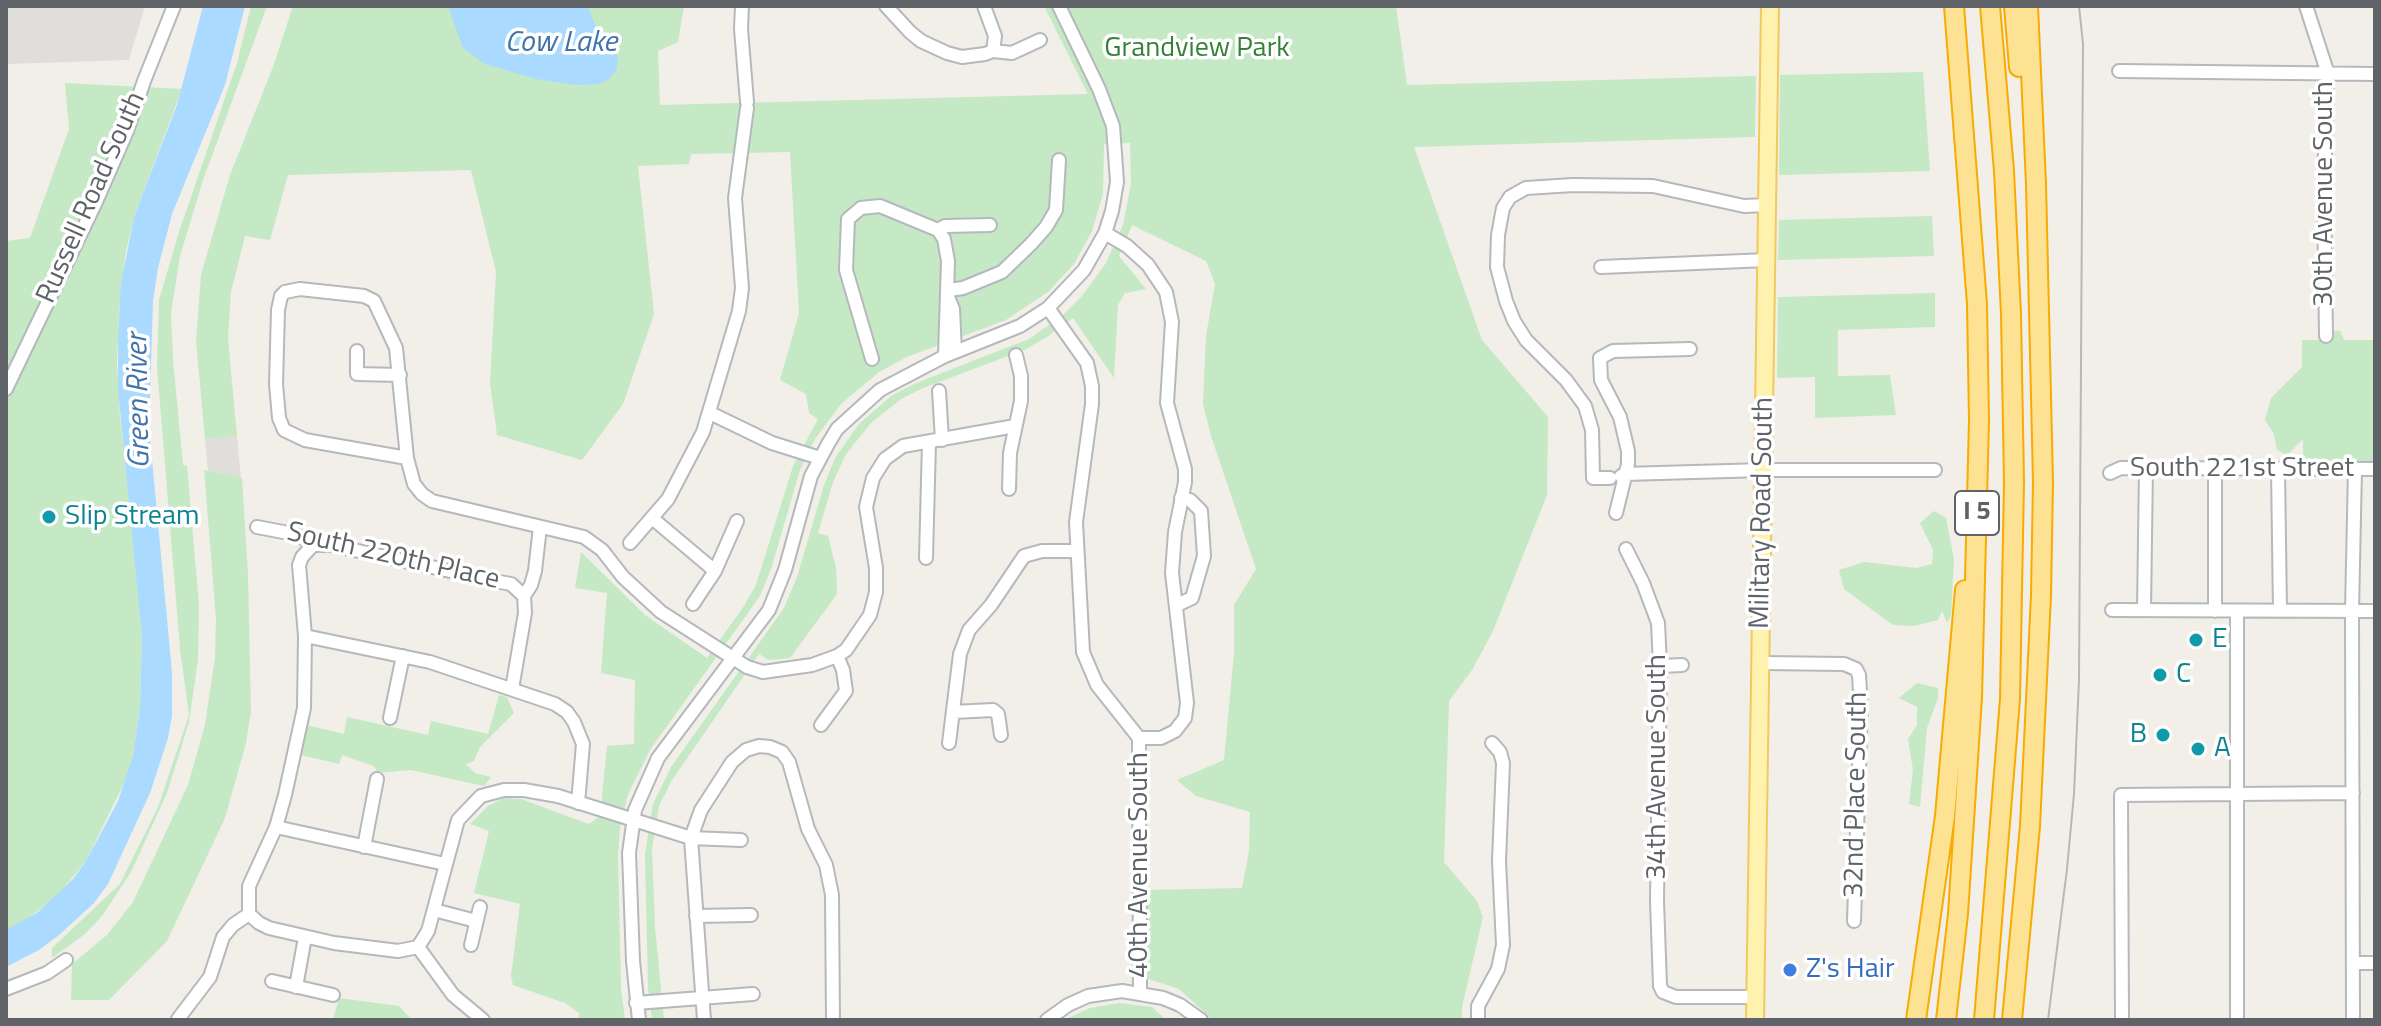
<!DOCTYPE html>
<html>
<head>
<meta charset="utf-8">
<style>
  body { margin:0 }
  #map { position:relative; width:2381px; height:1026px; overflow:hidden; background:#f1efe8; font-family:"Titillium Web",sans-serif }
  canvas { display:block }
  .frame { position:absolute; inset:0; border:8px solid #5f6368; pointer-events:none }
</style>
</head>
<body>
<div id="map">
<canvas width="2381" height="1026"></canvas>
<div class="frame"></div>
</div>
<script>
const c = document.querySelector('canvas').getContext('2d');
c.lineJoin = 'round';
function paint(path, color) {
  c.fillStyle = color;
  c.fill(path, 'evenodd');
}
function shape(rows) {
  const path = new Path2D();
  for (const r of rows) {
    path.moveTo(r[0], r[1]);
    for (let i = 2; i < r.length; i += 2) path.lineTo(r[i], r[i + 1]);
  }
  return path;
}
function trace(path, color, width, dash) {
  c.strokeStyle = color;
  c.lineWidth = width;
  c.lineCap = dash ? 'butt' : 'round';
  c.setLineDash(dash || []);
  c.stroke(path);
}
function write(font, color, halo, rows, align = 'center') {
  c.font = font + ' "Titillium Web",sans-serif';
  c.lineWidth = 7;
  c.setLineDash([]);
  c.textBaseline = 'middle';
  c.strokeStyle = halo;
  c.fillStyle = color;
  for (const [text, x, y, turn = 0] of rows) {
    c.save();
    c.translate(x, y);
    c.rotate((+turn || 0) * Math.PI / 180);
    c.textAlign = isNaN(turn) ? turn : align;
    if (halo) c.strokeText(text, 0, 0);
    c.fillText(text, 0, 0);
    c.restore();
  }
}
paint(shape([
  [6,6,145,6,129,60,6,64],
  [237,436,241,478,208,471,205,439]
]), '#e0deda');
paint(shape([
  [251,6,267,6,203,180,180,256,171,313,173,360,183,465,187,466,199,605,198,659,189,722,167,793,131,872,102,916,85,934,52,958,52,948,120,884,158,807,189,715,180,649,157,366,159,300,178,235,237,63],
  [293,6,684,6,678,42,658,51,660,105,1088,94,1044,6,1396,6,1407,85,1756,76,1755,137,1414,147,1482,340,1548,417,1547,495,1493,631,1472,670,1449,701,1444,862,1477,901,1483,917,1462,1007,1462,1020,1213,1020,1179,989,1145,978,1145,890,1242,888,1249,851,1250,812,1196,796,1177,780,1224,760,1234,653,1234,605,1256,569,1211,436,1203,404,1206,336,1215,284,1206,261,1132,225,1119,256,1146,289,1125,293,1118,305,1114,378,1073,318,1047,337,1024,350,923,388,901,399,871,423,846,454,833,482,818,533,828,536,836,568,837,594,790,658,769,660,759,654,672,780,659,806,652,849,655,927,664,1020,652,1020,648,988,645,854,653,804,671,767,784,608,797,577,824,485,835,458,859,424,891,396,914,384,1029,339,1063,315,1082,296,1106,263,1123,225,1131,184,1130,143,1104,144,1103,194,1092,231,1074,264,1048,292,1006,320,907,357,879,372,841,404,815,439,800,470,771,569,760,596,650,750,628,794,620,828,618,855,621,988,625,1020,579,1020,579,1013,565,1003,513,985,511,976,520,904,474,893,489,831,470,824,488,806,503,798,521,799,589,824,600,816,607,746,634,744,635,680,601,673,607,593,575,588,581,552,645,615,707,658,744,606,756,585,793,466,818,419,809,413,806,394,780,380,799,313,790,152,691,154,689,164,638,166,654,314,623,404,582,460,497,435,490,383,496,272,471,170,288,175,270,240,245,236,231,292,228,338,237,436,205,439,196,340,201,275,230,175,273,67],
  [1923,72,1930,171,1779,175,1780,75],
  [65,83,182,89,134,217,126,251,119,311,117,362,120,416,139,587,142,636,140,708,133,756,126,779,86,861,57,896,18,926,6,930,6,241,30,238,69,129],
  [1932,216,1934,256,1778,260,1779,220],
  [1935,293,1935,327,1838,330,1838,376,1890,375,1896,415,1815,418,1815,377,1777,378,1778,297],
  [2331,331,2340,331,2344,340,2375,340,2375,469,2303,470,2303,439,2287,455,2277,450,2274,434,2265,420,2271,398,2302,367,2302,340,2329,340],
  [204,470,242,478,248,574,251,712,246,743,225,818,167,941,109,1000,71,1000,72,964,107,935,133,902,188,785,205,725,215,657,216,618],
  [1934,511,1946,518,1954,559,1951,616,1947,623,1942,611,1938,620,1914,626,1893,625,1844,589,1839,570,1864,562,1916,568,1932,564,1933,550,1920,523],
  [1917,683,1938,688,1938,698,1927,728,1920,807,1909,804,1913,770,1908,739,1917,725,1917,707,1899,698],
  [499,695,507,697,514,713,480,747,474,761,466,764,475,773,491,777,484,786,411,770,378,773,374,766,342,755,339,764,301,755,306,725,344,734,347,717,428,735,431,721,488,734],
  [339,998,399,1006,412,1020,333,1020],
  [1119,1003,1152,1007,1166,1020,1064,1020,1090,1008]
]), '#c5e8c5');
paint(shape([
  [203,6,245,6,225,85,172,214,158,268,153,301,149,428,172,672,172,715,168,738,150,793,108,884,94,903,59,935,39,950,6,967,6,930,38,912,73,879,86,861,118,801,133,756,140,708,142,636,118,389,118,335,121,284,134,217,177,105],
  [448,6,588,6,596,28,616,51,618,60,616,71,609,79,599,84,576,85,536,79,485,64,463,48]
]), '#aadaff');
const minor = shape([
  [742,6,741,29,747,102],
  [886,6,910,32,921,41,947,53,962,57,985,54,993,51],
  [984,6,995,36,993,51,1012,53,1040,40],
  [2306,6,2327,71,2324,192,2326,336],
  [2119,71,2375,74],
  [938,230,944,239,948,261,945,356],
  [938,230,945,226,990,225],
  [1105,233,1127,246,1148,265,1166,292,1172,322,1167,403,1185,469,1185,482,1175,532,1172,573,1187,703,1185,718,1175,731,1161,738,1139,738],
  [1601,267,1767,260],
  [949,290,963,288,1002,272,1031,244,1046,227,1056,210,1059,160],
  [948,297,953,309,955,352],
  [1048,308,1087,363,1092,386,1092,404,1076,522,1083,652,1097,685,1139,738],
  [357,351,357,374,400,375],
  [872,359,846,270,848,219,861,208,880,206,938,230],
  [6,389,95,204,127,131,144,81,174,6],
  [939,391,942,440],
  [710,413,772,443,820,458],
  [407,458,396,348,374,301,364,296,300,289,285,292,281,296,278,310,276,384,279,418,284,430,305,440,407,458,414,484,422,494,432,501,584,537,602,550,623,577,661,612,747,667,763,672,812,665,837,656,846,650,870,615,876,592,876,568,866,507,873,478,885,459,903,446,1015,426],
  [2278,470,2280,611],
  [2110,473,2121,468,2375,469],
  [1621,476,1625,474,1763,470,1935,470],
  [1610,478,1593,478,1592,430,1585,406,1566,380,1526,340,1514,321,1506,301,1497,267,1498,235,1503,208,1510,197,1526,188,1573,185,1653,186,1744,206,1768,205],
  [1009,489,1010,453,1021,401,1021,376,1016,355],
  [1616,513,1628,464,1628,451,1620,417,1601,380,1600,358,1613,351,1690,349],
  [652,518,715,571],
  [257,527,299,535,313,545,331,545,500,582,511,584,524,596],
  [630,543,668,499,703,432,739,311,742,288,735,198,747,108],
  [1626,549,1643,583,1658,623,1660,666,1657,901,1660,986,1663,992,1676,997,1756,997],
  [926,558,929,442],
  [693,604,715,571,737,521],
  [1177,605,1192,598,1204,556,1201,511,1190,500,1181,498],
  [2112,610,2375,611],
  [2144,610,2146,468],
  [2215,611,2215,469],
  [2237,611,2237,1020],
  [305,636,430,662,555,704,567,712,574,722,583,744,578,803],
  [1762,663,1844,664,1856,669,1859,675,1861,708,1854,921],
  [1660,666,1682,665],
  [512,689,525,613,524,596,531,585,535,571,540,527],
  [953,712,993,710,998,714,1001,735],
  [390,718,403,656],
  [821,725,846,691,843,670,837,656],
  [1139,738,1140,992],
  [949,743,960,654,969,630,991,605,1024,556,1042,551,1076,551],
  [276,827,445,864],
  [364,847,377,779],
  [434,910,476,921],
  [249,914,259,923,269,928,334,943,398,951,418,947,453,995,483,1020],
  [696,916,751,915],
  [471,945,480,907],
  [418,947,428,931,458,820,481,796,504,790,524,790,558,796,691,838,741,840],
  [2353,963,2375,963],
  [272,981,333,995],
  [296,987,305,937],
  [6,989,47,973,66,960],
  [636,1003,753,994],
  [178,1019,210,977,223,937,233,925,249,914,249,886,276,827,285,795,304,708,305,636,299,565,302,557,313,545],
  [639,1020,633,961,629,853,635,810,658,758,769,610,785,570,811,476,828,444,837,429,880,390,945,356,1020,326,1048,308,1084,270,1105,233,1112,211,1117,182,1113,126,1099,89,1059,6],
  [704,1020,691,838,701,810,732,762,746,750,759,746,770,747,782,752,789,762,808,829,826,865,832,895,833,1020],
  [1047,1020,1068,1005,1088,996,1122,991,1163,998,1180,1005,1201,1020],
  [1478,1020,1478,1006,1498,969,1503,945,1499,861,1503,763,1500,752,1492,743],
  [2122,1020,2121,795,2353,793],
  [2353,1020,2352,611,2355,469]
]);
const major = shape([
  [1755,1020,1770,6]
]);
const highway = shape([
  [2014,6,2019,67],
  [1916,1020,1945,816,1965,590],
  [1946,1020,1958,914,1972,697,1979,420,1977,304,1954,6],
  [1984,1020,2010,699,2014,482,2011,314,2004,171,1990,6],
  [2012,1020,2030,826,2041,595,2043,482,2036,184,2028,6]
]);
trace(minor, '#b5b8bc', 16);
trace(major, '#f2c960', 20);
trace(highway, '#f9ab00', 22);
trace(minor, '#fff', 12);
trace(major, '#fff2af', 16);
trace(highway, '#fde293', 18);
trace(shape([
  [2048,1020,2067,869,2074,794,2079,680,2083,44,2079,6]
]), '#b6b7b8', 2);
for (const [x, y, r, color] of [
  [49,517,8,"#0f9aa8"],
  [2196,640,8,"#0f9aa8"],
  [2160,675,8,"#0f9aa8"],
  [2163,735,8,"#0f9aa8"],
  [2198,749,8,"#0f9aa8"],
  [1790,970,8,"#3f7fe0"]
]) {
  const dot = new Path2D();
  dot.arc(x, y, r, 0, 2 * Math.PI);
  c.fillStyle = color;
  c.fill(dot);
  trace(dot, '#fff', 3);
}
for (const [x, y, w] of [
  [1977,513,44]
]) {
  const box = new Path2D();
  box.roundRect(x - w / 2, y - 22, w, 44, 6);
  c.fillStyle = '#fff';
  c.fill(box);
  trace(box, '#5f6368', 2);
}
write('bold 26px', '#5f6368', null, [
  ["I 5",1977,513]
]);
write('28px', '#348238', '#fff', [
  ["Grandview Park",1197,49]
]);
write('28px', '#5f6368', '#fff', [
  ["30th Avenue South",2325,194,-90],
  ["Russell Road South",92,198,-66],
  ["South 221st Street",2242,469],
  ["Military Road South",1763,513,-89],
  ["South 220th Place",393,557,13],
  ["34th Avenue South",1658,767,-90],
  ["32nd Place South",1857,795,-89],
  ["40th Avenue South",1140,865,-90]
]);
write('28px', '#0d838f', '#fff', [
  ["Slip Stream",65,517],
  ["E",2212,640],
  ["C",2176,675],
  ["B",2147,735,"right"],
  ["A",2214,749]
], 'left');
write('28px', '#366cbe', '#fff', [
  ["Z's Hair",1806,970]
], 'left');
write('italic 30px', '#4174aa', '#fff', [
  ["Cow Lake",561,44],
  ["Green River",140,401,-91]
]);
</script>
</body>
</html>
